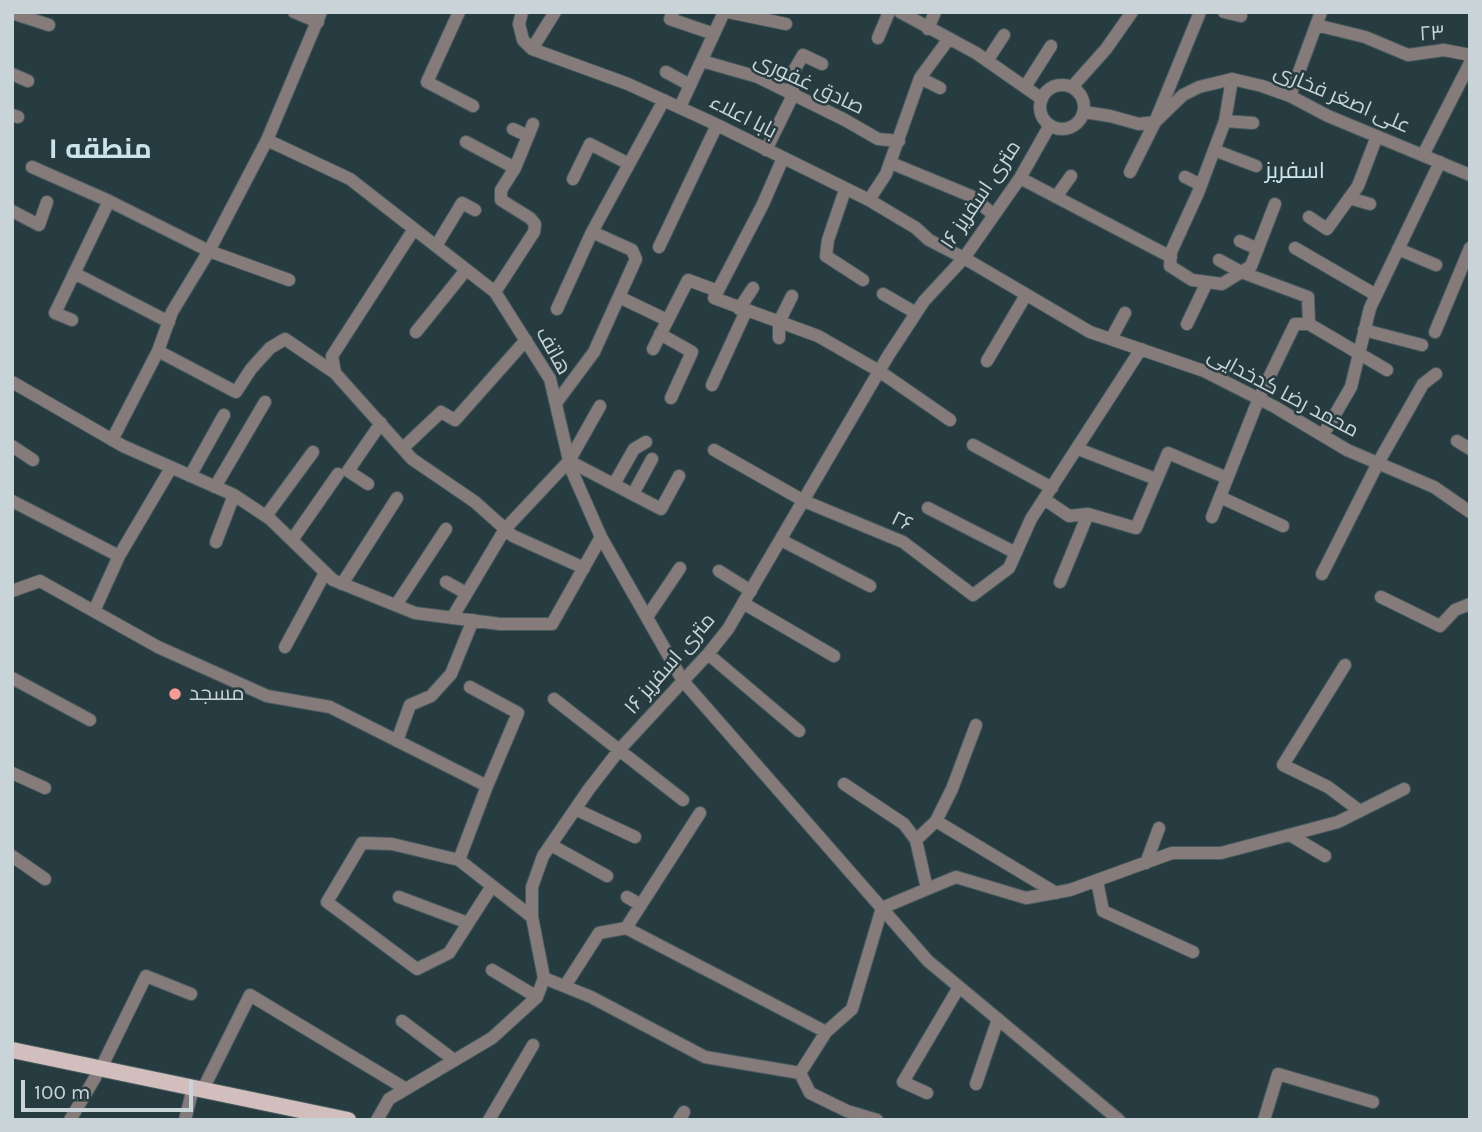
<!DOCTYPE html>
<html>
<head>
<meta charset="utf-8">
<style>
  body { margin:0 }
  #map { position:relative; width:1482px; height:1132px; overflow:hidden; background:#273c40; font-family:Karla,sans-serif }
  canvas { display:block }
  .frame { position:absolute; inset:0; border:14px solid #c8d4d7; pointer-events:none }
  .scale { position:absolute; left:21px; top:1080px; width:172px; height:32px; box-sizing:border-box; border:4px solid #c8d4d7; border-top:0; padding-left:9px; font-size:21px; line-height:24px; white-space:nowrap; color:#c8d4d7; -webkit-text-stroke:5px #273c40; paint-order:stroke }
</style>
</head>
<body>
<div id="map">
<canvas width="1482" height="1132"></canvas>
<div class="frame"></div>
<div class="scale">100 m</div>
</div>
<script>
const c = document.querySelector('canvas').getContext('2d');
c.lineJoin = 'round';
function shape(rows) {
  const path = new Path2D();
  for (const r of rows) {
    if (r.length === 3) {
      path.moveTo(r[0] + r[2], r[1]);
      path.arc(r[0], r[1], r[2], 0, 2 * Math.PI);
      continue;
    }
    path.moveTo(r[0], r[1]);
    for (let i = 2; i < r.length; i += 2) path.lineTo(r[i], r[i + 1]);
  }
  return path;
}
function trace(path, color, width, dash) {
  c.strokeStyle = color;
  c.lineWidth = width;
  c.lineCap = dash ? 'butt' : 'round';
  c.setLineDash(dash || []);
  c.stroke(path);
}
function write(font, color, halo, rows, align = 'center') {
  c.font = font + ' Karla,Cairo,sans-serif';
  c.lineWidth = 5;
  c.setLineDash([]);
  c.textBaseline = 'middle';
  c.strokeStyle = halo;
  c.fillStyle = color;
  for (const [text, x, y, turn = 0] of rows) {
    c.save();
    c.translate(x, y);
    c.rotate((+turn || 0) * Math.PI / 180);
    c.textAlign = isNaN(turn) ? turn : align;
    if (halo) c.strokeText(text, 0, 0);
    c.fillText(text, 0, 0);
    c.restore();
  }
}
const minor = shape([
  [294,12,318,22],
  [459,12,427,82,473,106],
  [522,12,519,24,523,40,532,49,628,84,711,122,869,200,916,228,929,240,964,258,1090,332,1204,371,1275,407,1347,450,1434,487,1470,512],
  [673,12,670,19,714,34],
  [728,12,786,24],
  [900,12,976,53,1042,99],
  [1224,12,1241,16],
  [12,13,49,25],
  [1316,25,1365,37,1408,55,1444,50,1470,55],
  [928,29,935,12],
  [878,38,889,12],
  [532,49,555,12],
  [702,61,758,77,845,120,878,139,899,141],
  [987,61,1004,35],
  [666,72,690,85],
  [12,74,28,81],
  [920,78,940,88],
  [1232,79,1225,121,1198,193,1171,252,1170,266,1192,280,1222,284,1251,266,1275,204],
  [1062,107,22],
  [1025,87,1051,46],
  [1072,87,1106,49,1132,12],
  [1290,96,1321,12],
  [680,107,724,12],
  [1084,112,1110,116,1139,124,1155,122,1183,95,1199,87,1232,79,1262,86,1290,96,1328,116,1470,175],
  [12,115,18,117],
  [1225,121,1253,123],
  [513,129,528,136],
  [267,140,350,179,495,292,550,379,571,469,601,537,683,681,928,961,1119,1120],
  [466,142,515,168],
  [766,150,793,95,792,74,803,55,822,64],
  [1214,150,1256,166],
  [1423,155,1470,63],
  [783,158,763,204,714,298,818,336,879,371,950,420],
  [891,163,971,196,994,215],
  [32,167,109,201,209,251,289,280],
  [1130,172,1155,122,1200,12],
  [1185,177,1201,185],
  [1020,178,1171,257],
  [573,179,590,144,629,164],
  [845,190,828,240,826,256,863,280],
  [1056,197,1071,176],
  [1349,198,1370,204],
  [869,200,886,174,920,78,948,40],
  [12,211,39,225,47,202],
  [1309,217,1327,229,1358,186,1377,136],
  [414,229,332,356,335,373,412,459,475,502,513,536,584,568],
  [1240,241,1258,249],
  [436,246,462,203,475,210],
  [659,247,717,125],
  [1295,248,1376,295],
  [1398,249,1436,265],
  [1219,260,1241,272,1308,297,1309,324],
  [74,273,169,322],
  [495,292,534,232,535,224,530,218,501,200,501,190,515,168,533,124],
  [883,294,916,313],
  [619,297,667,320],
  [557,309,592,232,664,100],
  [739,309,753,288],
  [72,320,55,313,109,201],
  [1187,324,1207,282],
  [1364,330,1422,345],
  [416,332,466,270],
  [1435,332,1470,248],
  [660,334,692,352,671,398],
  [779,338,779,322,792,296],
  [1111,339,1125,313],
  [653,349,688,280,718,291],
  [158,351,236,392,251,369,270,348,285,339,335,373],
  [987,361,1026,295],
  [12,382,123,446,234,495,270,519,333,580,415,613,500,624,552,624,601,537],
  [712,385,746,311],
  [556,403,594,352,636,259,632,250,592,232],
  [1323,435,1351,387,1370,308,1440,162],
  [112,440,158,351,172,312,209,251,267,140,321,12],
  [1457,441,1470,449],
  [973,445,1052,488],
  [12,446,33,460],
  [403,448,441,412,455,420,526,340],
  [1078,449,1156,479],
  [714,450,804,501,903,542,973,595,1009,568,1031,519,1141,349],
  [569,461,661,509,679,476],
  [190,476,224,415],
  [368,484,348,471,381,423],
  [614,484,634,449,646,442],
  [215,487,265,402],
  [633,494,652,459],
  [1220,497,1283,526],
  [1044,499,1069,516,1088,514,1136,528,1168,453,1227,478],
  [12,501,119,556],
  [928,508,1016,553],
  [266,516,313,452],
  [1212,517,1259,398,1295,324,1309,324,1387,370],
  [292,540,338,474],
  [781,540,870,586],
  [216,542,234,495],
  [719,571,751,591],
  [1322,574,1378,463,1423,384,1436,374],
  [446,582,466,593],
  [1060,582,1088,514],
  [342,584,397,498],
  [12,591,40,581,158,647,267,696,330,707,487,786,459,860,532,917],
  [1381,597,1440,626,1455,610,1470,604],
  [743,603,834,656],
  [396,605,446,529],
  [94,611,119,556,171,468],
  [647,617,680,568],
  [452,618,505,529,569,461,600,406],
  [285,647,325,573],
  [708,654,799,731],
  [1345,665,1283,765,1328,787,1360,811],
  [12,678,90,720],
  [470,687,518,713,487,786],
  [554,699,683,800],
  [397,741,410,705,431,696,451,674,473,620],
  [12,773,45,788],
  [844,784,904,824,916,840,927,889],
  [575,809,635,837],
  [936,821,1056,893],
  [1290,835,1325,856],
  [916,840,936,821,952,789,976,725],
  [551,845,607,876],
  [12,856,45,879],
  [459,860,392,844,362,843,327,902,417,969,449,953,492,886],
  [1146,863,1159,828],
  [1097,881,1103,911,1193,952],
  [399,897,468,923],
  [627,897,641,905],
  [492,970,537,997],
  [544,978,591,997,705,1057,800,1073,826,1032,626,928,700,813],
  [565,986,599,933,626,928],
  [402,1021,454,1060],
  [826,1032,852,1009,882,908,927,889,956,877,1026,898,1070,890,1172,853,1221,853,1338,822,1404,789],
  [101,1068,146,976,191,994],
  [800,1073,810,1093,847,1111,877,1120],
  [976,1084,998,1019],
  [203,1089,250,995,406,1089],
  [927,1093,903,1082,959,987],
  [70,1120,96,1076],
  [185,1120,191,1096],
  [377,1120,389,1099,492,1038,537,997,544,978,532,917,532,887,543,856,589,789,620,749,708,654,728,629,888,356,924,301,964,258,1020,178,1050,125],
  [489,1120,533,1045],
  [679,1120,684,1112],
  [1264,1120,1278,1074,1373,1102]
]);
const major = shape([
  [12,1050,348,1120]
]);
trace(minor, '#475a5e', 14);
trace(major, '#475a5e', 18);
trace(minor, '#857b7a', 12);
trace(major, '#d2bebc', 16);
for (const [x, y, r, color] of [
  [175,694,7,"#f59c94"]
]) {
  const dot = new Path2D();
  dot.arc(x, y, r, 0, 2 * Math.PI);
  c.fillStyle = color;
  c.fill(dot);
  trace(dot, '#273c40', 2.5);
}
write('21px', '#c8d4d7', '#273c40', [
  ["۲۳",1432,34,-3],
  ["صادق غفوری",809,84,25],
  ["علی اصغر فخاری",1342,99,23],
  ["بابا اعلاء",743,117,27],
  ["۱۶ متری اسفریز",981,195,-56],
  ["هاتف",553,351,61],
  ["محمد رضا کدخدایی",1283,393,28],
  ["۲۶",902,522,26],
  ["۱۶ متری اسفریز",670,664,-49]
]);
write('21px', '#c8d4d7', '#273c40', [
  ["مسجد",189,694]
], 'left');
write('23px', '#cbe4e9', '#273c40', [
  ["اسفریز",1295,171]
]);
write('bold 28px', '#cbe4e9', '#273c40', [
  ["منطقه ۱",100,150]
]);
</script>
</body>
</html>
